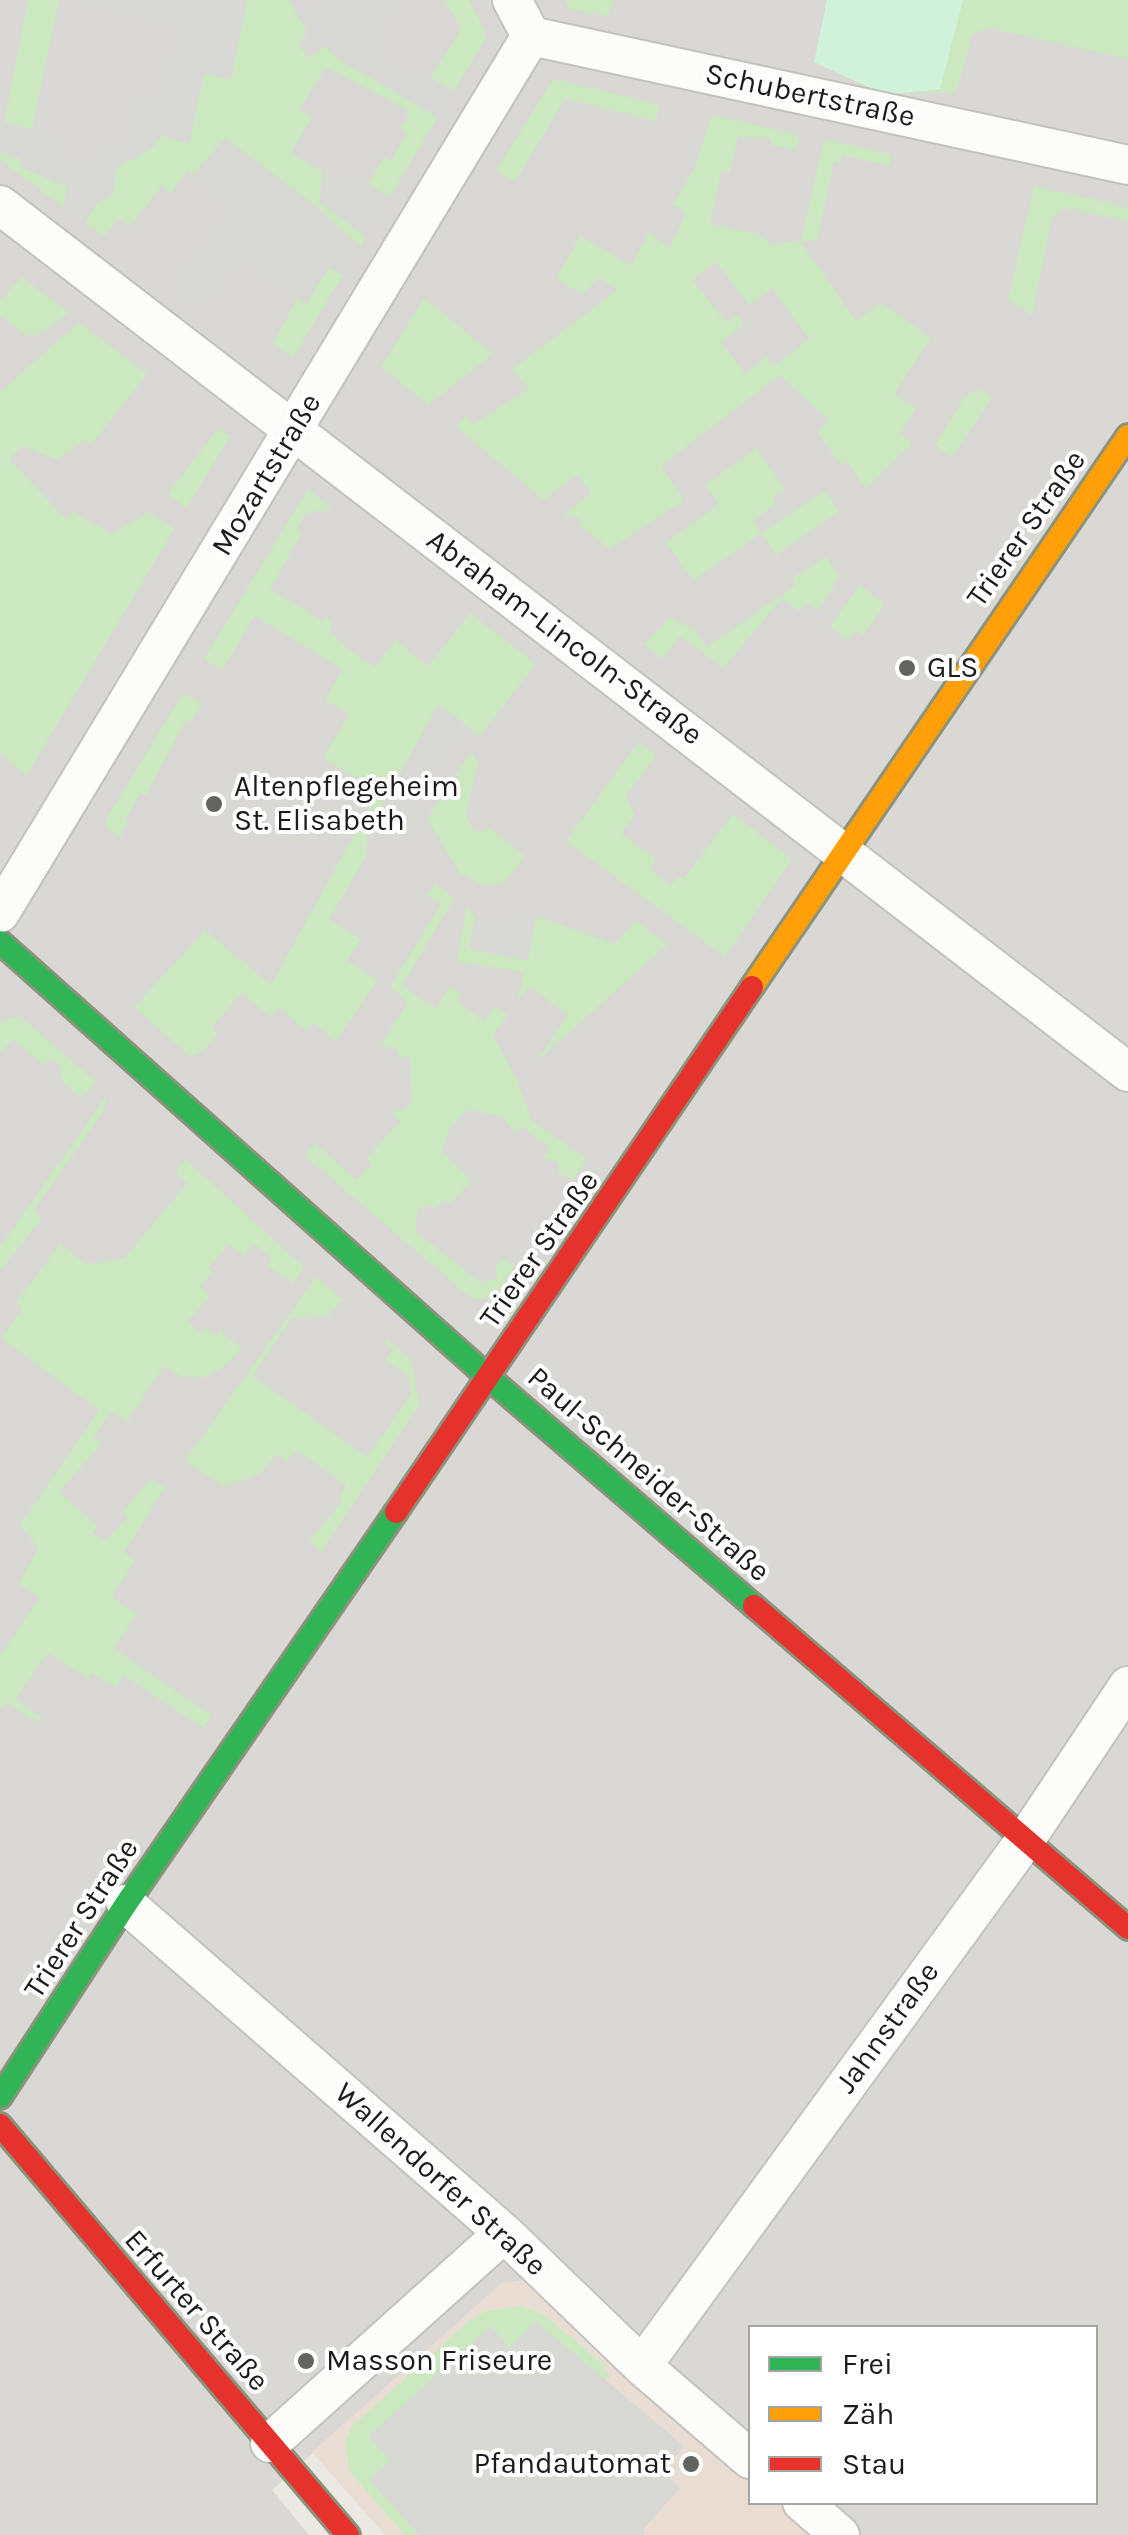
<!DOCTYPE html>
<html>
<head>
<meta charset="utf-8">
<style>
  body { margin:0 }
  #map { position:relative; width:1128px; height:2535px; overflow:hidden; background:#eae9e3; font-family:Karla,sans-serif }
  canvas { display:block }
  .legend { position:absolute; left:748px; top:2325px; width:350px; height:180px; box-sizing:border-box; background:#fff; border:2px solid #a4a4a4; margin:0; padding:12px 18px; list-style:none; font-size:30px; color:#1b1b1b }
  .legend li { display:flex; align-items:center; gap:20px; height:50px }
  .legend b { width:50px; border:2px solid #a4a4a4 }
</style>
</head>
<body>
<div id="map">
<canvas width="1128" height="2535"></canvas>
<ul class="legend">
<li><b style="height:12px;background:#30b455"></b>Frei</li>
<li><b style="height:12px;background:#ff9f0a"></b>Zäh</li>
<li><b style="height:12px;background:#e5322d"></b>Stau</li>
</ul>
</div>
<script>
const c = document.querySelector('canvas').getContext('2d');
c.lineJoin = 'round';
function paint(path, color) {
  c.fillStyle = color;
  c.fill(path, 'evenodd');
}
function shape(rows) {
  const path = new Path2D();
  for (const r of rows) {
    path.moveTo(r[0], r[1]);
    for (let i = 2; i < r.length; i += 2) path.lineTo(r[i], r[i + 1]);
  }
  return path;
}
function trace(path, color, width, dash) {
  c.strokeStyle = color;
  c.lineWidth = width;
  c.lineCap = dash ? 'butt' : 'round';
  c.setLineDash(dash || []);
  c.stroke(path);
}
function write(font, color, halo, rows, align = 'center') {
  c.font = font + ' Karla,sans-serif';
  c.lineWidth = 8;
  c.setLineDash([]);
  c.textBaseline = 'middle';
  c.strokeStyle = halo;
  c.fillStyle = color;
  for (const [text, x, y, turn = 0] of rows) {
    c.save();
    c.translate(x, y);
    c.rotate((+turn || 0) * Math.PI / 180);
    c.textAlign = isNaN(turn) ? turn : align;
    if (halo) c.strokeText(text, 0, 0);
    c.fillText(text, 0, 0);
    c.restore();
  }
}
paint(shape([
  [0,0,1128,0,1128,2535,826,2535,789,2503,1096,2502,1096,2328,750,2328,750,2468,502,2283,272,2490,309,2535,0,2535]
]), '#d9d8d5');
paint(shape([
  [537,2278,750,2468,750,2502,789,2503,826,2535,419,2535,369,2479,390,2461,369,2436,491,2326,510,2348,535,2321,604,2381,609,2376,603,2369,605,2365,543,2314,521,2306,485,2311,470,2320,351,2427,345,2444,349,2471,404,2535,385,2535,312,2452,502,2283]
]), '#e8dcd3');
paint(shape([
  [28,0,59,0,32,129,4,123],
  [247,0,289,0,307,32,299,45,308,58,325,45,336,58,438,117,390,197,368,184,384,157,391,160,407,133,401,128,410,111,326,67,299,110,312,117,291,153,322,171,320,203,366,236,360,247,314,205,225,138,194,175,188,171,171,193,162,186,130,226,119,218,104,237,85,223,97,203,114,193,115,168,151,149,161,136,189,142,204,72,231,79],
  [445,0,469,0,485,31,485,40,454,91,430,78,461,30],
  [565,0,613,0,608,16,569,9],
  [930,0,1128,0,1128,59,989,28,973,34,956,93,883,92,885,79],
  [553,79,659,104,656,121,565,99,515,182,496,171],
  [712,115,800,135,796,150,771,145,771,139,738,137,730,172,721,172,710,224,762,235,771,245,801,241,824,139,891,154,890,166,842,155,840,163,834,162,817,240,801,242,856,321,881,303,931,338,894,393,916,409,900,434,912,443,866,489,846,461,840,464,817,431,829,421,780,375,661,466,684,500,610,549,579,525,580,519,564,514,591,493,577,474,544,500,456,427,465,415,473,425,529,388,512,369,617,290,600,278,582,294,556,279,580,236,631,266,650,231,669,249,686,213,673,204,694,169],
  [716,262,749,305,772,288,809,339,774,366,767,357,745,373,721,342,744,324,737,314,725,322,693,280],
  [0,153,20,158,22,167,68,187,63,207,0,160],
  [1034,186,1128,207,1128,221,1064,208,1052,218,1032,315,1008,300],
  [329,267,343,275,293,358,273,343,297,299,306,304],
  [22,277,69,313,39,335,24,334,0,315,0,301],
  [424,298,493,354,428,405,381,367],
  [79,322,147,374,92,444,82,441,57,460,23,446,9,459,66,519,73,512,112,534,148,513,175,528,26,776,0,753,0,392],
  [982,390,992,398,952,457,935,445,966,395],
  [218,428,230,436,187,508,168,494],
  [757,448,785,489,772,498,776,504,753,520,761,533,825,490,839,512,776,555,761,534,693,580,666,543,719,504,705,485],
  [308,489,333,508,306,513,297,529,302,533,270,589,323,621,327,617,333,622,330,631,354,654,375,667,395,640,428,666,470,613,536,664,480,736,438,706,386,799,367,840,366,857,329,919,361,939,347,961,378,980,336,1041,314,1023,306,1031,279,1008,271,1017,241,993,212,1027,218,1034,203,1051,190,1056,134,1007,205,930,271,985,378,791,323,758,349,714,325,700,342,669,255,616,222,670,204,659],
  [826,557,840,576,818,611,808,602,800,611,782,599,723,668,680,636,662,659,644,645,670,617,695,630,707,647,796,585,792,578],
  [859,585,885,604,863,635,856,630,848,640,830,627],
  [183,693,202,704,191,722,186,720,146,795,141,793,125,820,128,823,120,837,108,829,106,819],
  [638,742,656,755,626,796,635,815,621,833,656,860,650,869,671,885,679,876,683,879,733,814,792,859,725,957,566,841],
  [471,752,478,762,466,815,474,832,489,828,525,856,503,884,482,885,460,873,427,819],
  [435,883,454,899,402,986,435,1008,450,986,462,994,457,1001,483,1021,495,1007,508,1015,493,1036,516,1077,532,1121,587,1159,574,1179,559,1174,557,1162,544,1157,550,1148,521,1126,516,1133,502,1117,467,1109,449,1130,442,1151,471,1181,451,1203,444,1200,435,1209,428,1205,417,1209,416,1232,481,1283,497,1278,496,1266,501,1258,515,1266,493,1298,472,1299,305,1156,315,1143,357,1180,372,1163,367,1158,400,1121,390,1112,405,1109,412,1101,410,1058,398,1058,398,1050,381,1045,408,1002,390,987,441,904,427,895],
  [466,908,475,916,469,949,527,960,536,916,615,944,635,921,668,944,535,1063,568,1015,529,986,517,1002,524,972,457,962],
  [21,1017,96,1082,81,1098,62,1081,60,1064,50,1060,42,1064,13,1039,0,1053,0,1021],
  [108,1093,103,1112,35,1209,42,1219,0,1271,0,1247],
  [185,1159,304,1267,293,1283,267,1266,272,1259,255,1244,243,1256,229,1244,208,1268,212,1272,200,1287,210,1296,187,1322,201,1334,207,1328,216,1336,221,1331,242,1349,222,1368,202,1378,182,1377,164,1366,127,1422,111,1411,94,1437,102,1443,59,1492,97,1526,93,1532,105,1542,128,1517,122,1511,151,1479,165,1488,124,1552,135,1560,112,1597,137,1614,114,1649,212,1715,203,1728,124,1675,115,1688,92,1673,87,1678,48,1653,16,1698,46,1722,28,1717,6,1702,0,1710,0,1656,39,1598,19,1584,38,1548,20,1525,99,1410,1,1338,23,1308,16,1302,60,1244,86,1264,125,1258,187,1183,175,1171],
  [316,1277,343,1300,328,1316,291,1319,253,1376,367,1457,411,1394,408,1376,385,1360,393,1349,386,1345,387,1338,411,1360,419,1405,321,1552,309,1541,343,1500,339,1497,346,1485,296,1450,287,1461,276,1454,263,1471,247,1480,222,1485,185,1461],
  [521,2306,543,2314,606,2366,603,2369,610,2375,605,2381,535,2322,510,2349,491,2326,391,2461,370,2479,419,2535,404,2535,349,2471,345,2444,351,2427,470,2320,485,2311]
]), '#cbe8c0');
paint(shape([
  [827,0,963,0,940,89,894,94,877,91,814,62]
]), '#d0f2da');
paint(shape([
  [61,0,247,0,231,80,204,73,189,143,161,136,151,149,116,168,114,193,97,203,85,223,63,207,67,187,21,167,19,158,0,153,4,123,67,137,64,156,92,162,97,143,135,151,140,126,133,124,140,91,163,96,178,25],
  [323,0,403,0,403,9,375,21,388,44,379,59,423,87,430,78,454,91,438,117,336,58,326,45,319,50,297,14],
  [225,138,314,205,360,247,343,275,328,267,306,305,245,259,227,272,199,309,171,288,234,207,194,175],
  [322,171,340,182,347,171,390,197,366,236,320,203],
  [438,705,464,723,406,816,384,803],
  [516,912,536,916,528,960,469,949,475,916,514,924],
  [535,2321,684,2446,662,2471,680,2488,644,2528,645,2535,419,2535,369,2479,390,2461,369,2436,491,2326,510,2348]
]), '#d8d8d5');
const street = shape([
  [512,0,531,36,1128,165],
  [0,205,1128,1072],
  [0,913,531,36],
  [126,1904,504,2233,642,2366,750,2459],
  [642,2366,1026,1839,1128,1686],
  [270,2443,504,2233],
  [802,2502,840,2535]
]);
const fast = shape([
  [0,942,488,1377,754,1606],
  [0,2097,126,1904,396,1512]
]);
const slow = shape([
  [752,987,1128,436]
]);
const jam = shape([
  [396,1512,752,987],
  [754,1606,1128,1928],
  [0,2125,348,2535]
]);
trace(street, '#c2c2bf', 42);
trace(fast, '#8b937c', 28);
trace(slow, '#8b937c', 28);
trace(jam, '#8b937c', 28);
trace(street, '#fcfcfb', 38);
trace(fast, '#30b455', 22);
trace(slow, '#ff9f0a', 22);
trace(jam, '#e5322d', 22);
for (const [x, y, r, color] of [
  [907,668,10,"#636361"],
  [214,804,10,"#636361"],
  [306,2361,10,"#636361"],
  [691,2464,10,"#636361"]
]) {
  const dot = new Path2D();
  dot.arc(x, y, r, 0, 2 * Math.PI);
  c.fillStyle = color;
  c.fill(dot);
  trace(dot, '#fff', 4);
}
write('30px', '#1b1b1b', '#fff', [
  ["Schubertstraße",810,96,12],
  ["Mozartstraße",267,475,-59],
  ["Trierer Straße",1027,529,-55],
  ["Abraham-Lincoln-Straße",564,638,37],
  ["Trierer Straße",540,1250,-55],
  ["Paul-Schneider-Straße",648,1475,41],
  ["Trierer Straße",82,1919,-57],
  ["Jahnstraße",888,2028,-54],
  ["Wallendorfer Straße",440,2180,42],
  ["Erfurter Straße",196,2311,49]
]);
write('30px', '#1b1b1b', '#fff', [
  ["GLS",927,668],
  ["Altenpflegeheim",234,787],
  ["St. Elisabeth",234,821],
  ["Masson Friseure",326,2361],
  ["Pfandautomat",671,2464,"right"]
], 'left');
</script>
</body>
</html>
